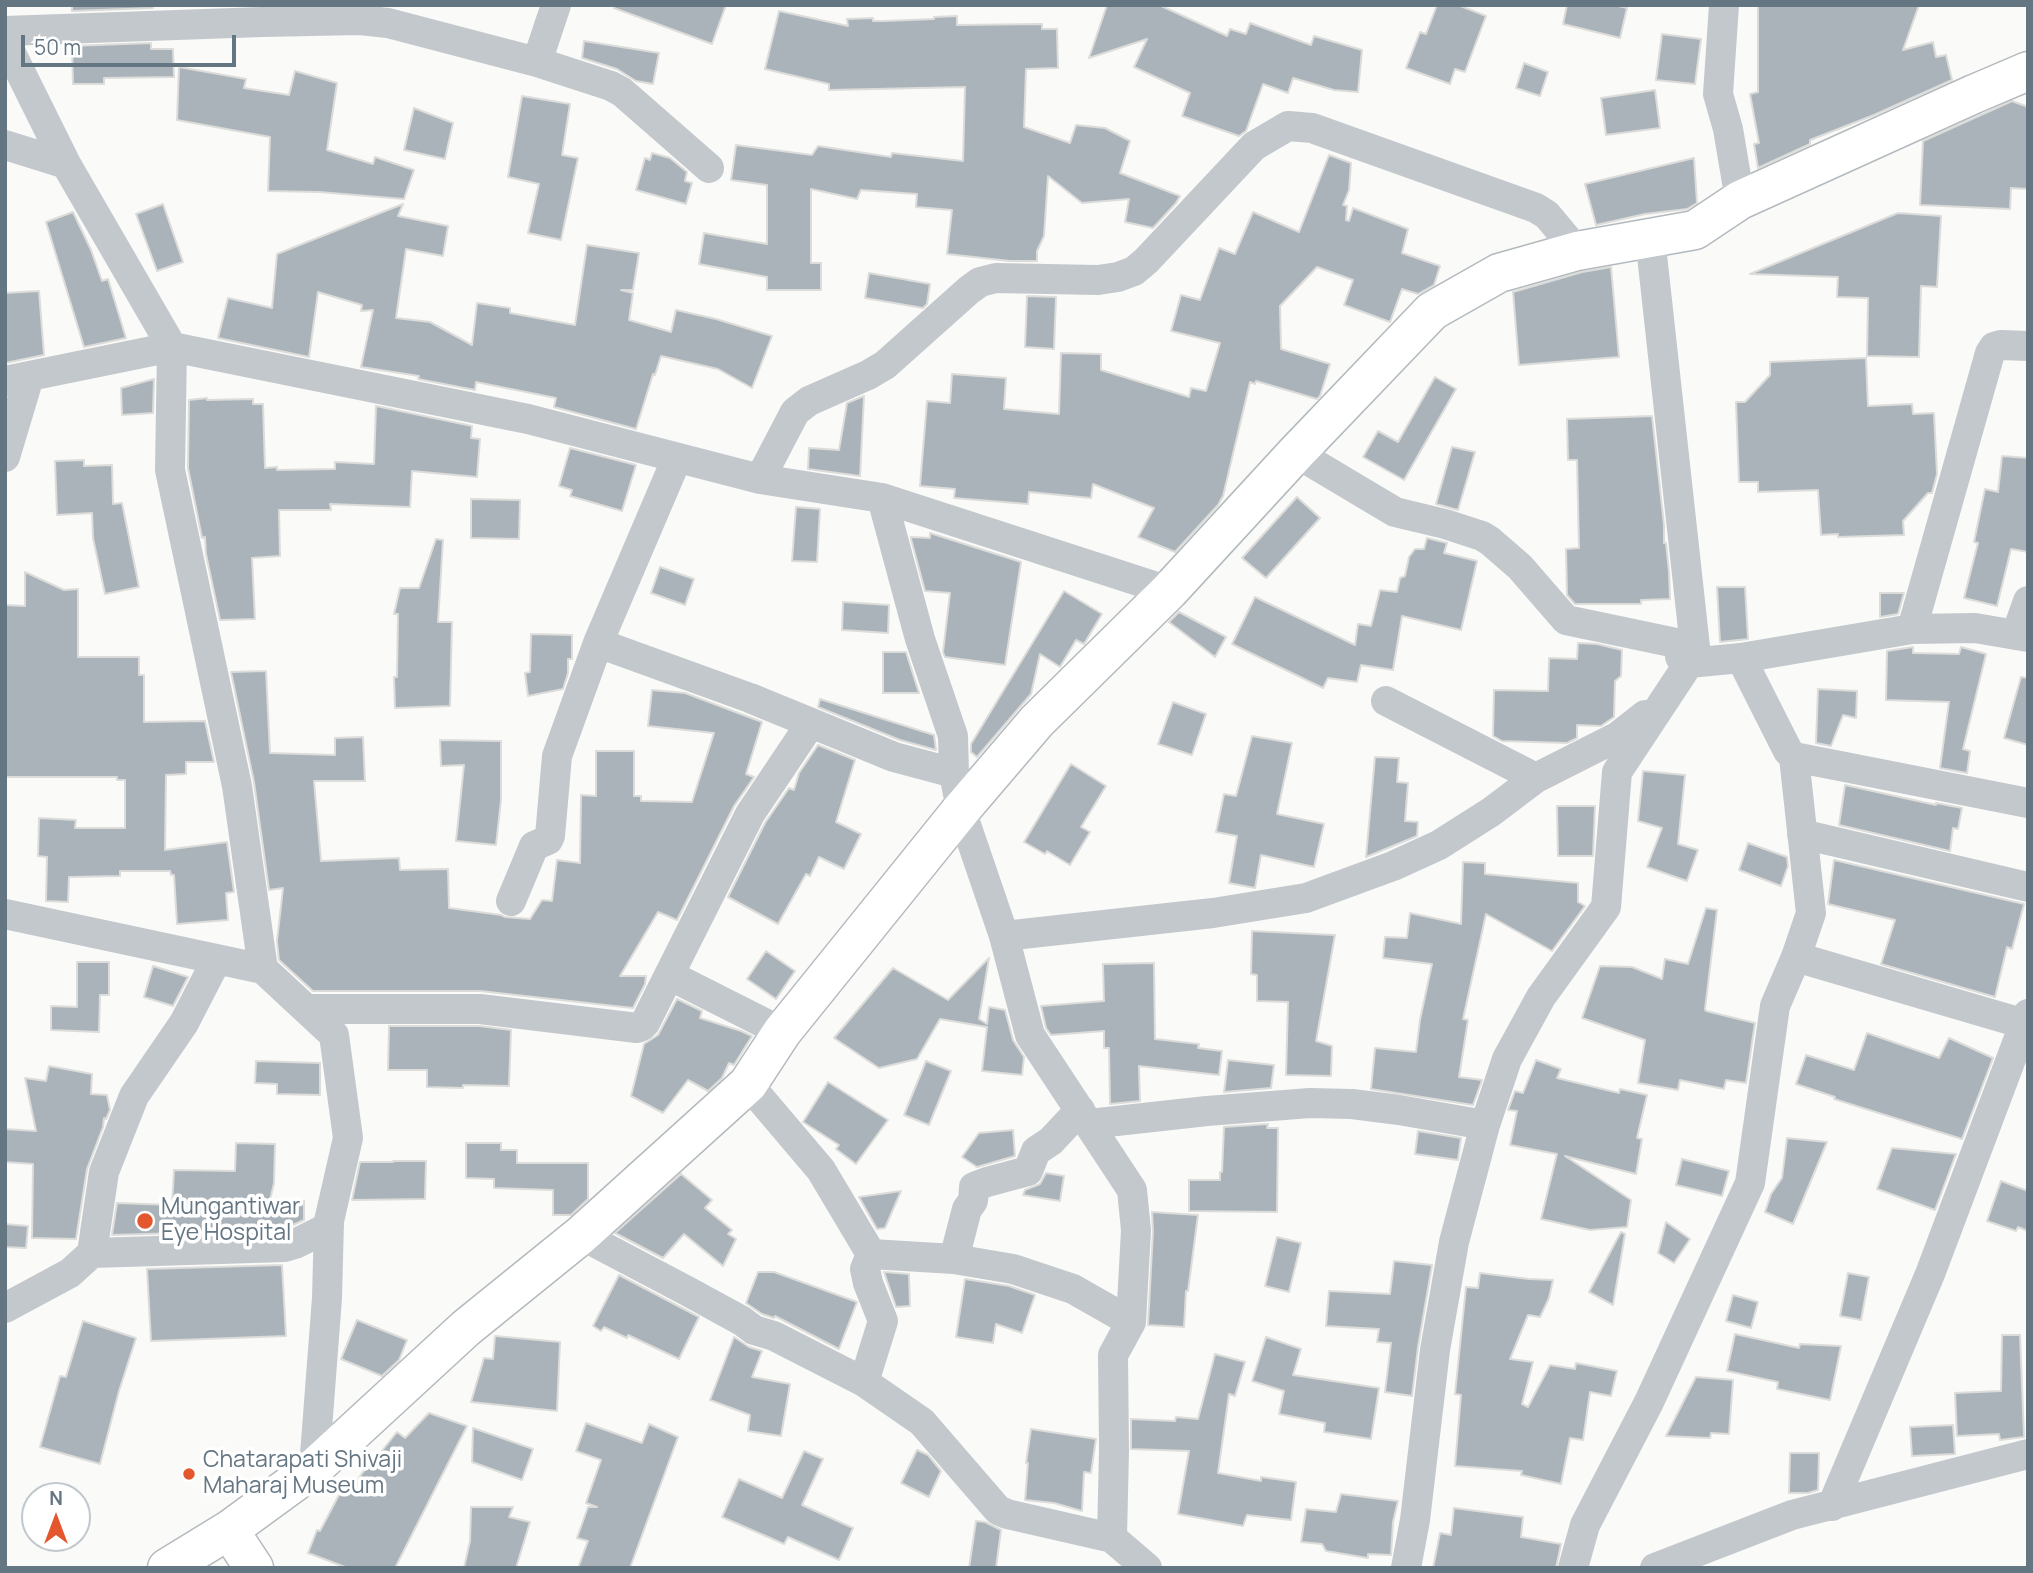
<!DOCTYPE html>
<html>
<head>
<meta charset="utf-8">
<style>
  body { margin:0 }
  #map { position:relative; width:2033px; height:1573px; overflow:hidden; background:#fafaf8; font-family:Manrope,sans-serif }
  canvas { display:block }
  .frame { position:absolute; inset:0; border:7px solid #657683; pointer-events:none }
  .north { position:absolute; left:21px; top:1482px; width:70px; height:70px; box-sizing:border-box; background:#fff; border:2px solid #c1c8cd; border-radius:50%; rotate:0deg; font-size:19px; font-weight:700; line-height:28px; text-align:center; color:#657683 }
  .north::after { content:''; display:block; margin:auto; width:24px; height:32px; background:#e4572e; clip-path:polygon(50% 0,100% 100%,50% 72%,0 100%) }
  .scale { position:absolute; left:21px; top:35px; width:215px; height:32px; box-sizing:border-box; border:4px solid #657683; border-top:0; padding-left:9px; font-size:21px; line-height:24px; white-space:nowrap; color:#657683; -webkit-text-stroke:5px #fff; paint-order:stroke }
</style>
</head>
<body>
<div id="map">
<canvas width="2033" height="1573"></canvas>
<div class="frame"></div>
<div class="north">N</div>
<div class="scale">50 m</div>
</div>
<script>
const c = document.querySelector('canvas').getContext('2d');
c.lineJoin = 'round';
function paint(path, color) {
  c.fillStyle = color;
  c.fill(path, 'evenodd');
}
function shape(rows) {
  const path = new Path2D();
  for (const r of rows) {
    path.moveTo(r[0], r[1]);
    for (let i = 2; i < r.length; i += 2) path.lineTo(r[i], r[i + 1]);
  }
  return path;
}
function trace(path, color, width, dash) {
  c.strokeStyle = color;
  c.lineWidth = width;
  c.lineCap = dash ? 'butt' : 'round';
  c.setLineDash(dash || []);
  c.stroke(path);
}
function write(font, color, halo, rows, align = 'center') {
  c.font = font + ' Manrope,sans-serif';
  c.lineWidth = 7;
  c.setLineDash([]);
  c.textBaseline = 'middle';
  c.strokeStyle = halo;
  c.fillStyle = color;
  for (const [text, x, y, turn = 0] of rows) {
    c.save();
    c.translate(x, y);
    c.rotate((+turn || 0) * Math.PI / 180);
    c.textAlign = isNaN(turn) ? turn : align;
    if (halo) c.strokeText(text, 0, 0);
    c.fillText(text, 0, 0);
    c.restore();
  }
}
const building = shape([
  [72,5,153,5,153,8,72,11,72,5],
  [615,5,726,5,712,44,614,8,615,5],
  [1107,5,1159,5,1227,36,1230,29,1246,34,1250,23,1311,45,1314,36,1362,50,1358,92,1334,90,1293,78,1288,93,1263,84,1246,131,1239,136,1182,116,1190,93,1134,67,1147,39,1089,58,1107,5],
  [1437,5,1458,5,1486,16,1465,72,1455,69,1450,84,1406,68,1420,32,1426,34,1437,5],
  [1567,5,1614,5,1627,8,1620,38,1563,24,1567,5],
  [1758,5,1919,5,1903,50,1933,42,1936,57,1946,55,1952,80,1874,115,1810,140,1810,144,1758,168,1754,144,1759,143,1750,94,1758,92,1758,5],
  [779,11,848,26,847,19,873,18,873,21,884,21,934,19,934,17,957,16,957,25,1042,24,1042,29,1057,29,1058,68,1026,69,1024,127,1070,143,1076,125,1105,128,1130,141,1120,173,1180,196,1176,203,1153,228,1125,222,1129,199,1082,203,1048,176,1044,236,1037,251,1037,261,1010,261,947,254,952,210,916,207,917,194,861,190,857,199,811,189,811,263,821,263,821,290,767,290,767,277,699,264,704,233,767,244,767,185,731,180,736,145,812,155,818,146,891,157,892,153,963,161,965,87,829,90,829,84,765,69,779,11],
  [1662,34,1701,39,1695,84,1656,80,1662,34],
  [584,41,659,53,653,84,636,81,617,69,582,58,584,41],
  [151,43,151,49,173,49,174,77,104,78,104,84,73,84,72,46,151,43],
  [1524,63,1548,72,1540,96,1516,88,1524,63],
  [179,67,246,79,244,88,289,95,295,71,337,83,327,150,373,164,375,157,414,170,404,199,319,192,268,191,270,137,177,120,179,67],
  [1655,90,1660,128,1606,135,1601,98,1655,90],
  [522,96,570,104,562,155,578,158,561,240,528,233,539,184,508,177,522,96],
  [2012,101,2028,107,2028,189,2011,188,2010,209,1920,205,1923,141,2012,101],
  [414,108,453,123,445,159,404,150,414,108],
  [652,153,670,158,687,172,685,181,692,183,686,204,636,190,645,158,650,160,652,153],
  [1329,155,1351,163,1349,190,1343,205,1347,206,1346,220,1349,221,1353,208,1408,229,1402,253,1440,266,1434,285,1418,294,1402,289,1390,322,1344,305,1353,280,1317,267,1280,306,1281,349,1330,364,1320,396,1317,399,1256,381,1255,384,1250,382,1223,496,1218,505,1175,552,1138,537,1154,508,1093,484,1091,498,1029,492,1028,504,954,498,955,489,920,486,927,401,950,403,952,374,1006,378,1004,409,1059,414,1061,353,1101,354,1101,370,1189,397,1191,388,1206,391,1220,343,1171,331,1181,295,1200,300,1219,248,1235,254,1253,212,1299,232,1329,155],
  [1694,158,1697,203,1687,209,1645,214,1596,225,1585,184,1694,158],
  [163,204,183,262,157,271,136,214,163,204],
  [403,204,398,216,448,226,443,256,406,249,396,318,430,322,472,345,477,303,510,308,510,313,575,325,587,245,639,253,633,290,621,290,633,293,629,320,671,332,676,310,716,319,772,336,752,388,718,369,661,356,655,375,653,374,636,429,554,407,556,398,476,382,475,390,418,379,419,376,361,367,373,310,361,311,362,305,318,292,309,357,218,338,228,298,272,308,277,254,403,204],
  [73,212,91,250,102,281,108,279,126,338,84,347,46,222,73,212],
  [1898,213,1941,216,1937,287,1921,286,1919,357,1867,356,1868,298,1837,297,1838,277,1750,274,1898,213],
  [1611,267,1619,357,1519,365,1513,292,1582,272,1611,267],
  [869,273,930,284,927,304,923,308,865,298,869,273],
  [39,291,44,355,5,363,5,293,39,291],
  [1027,296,1056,297,1054,349,1025,347,1027,296],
  [1866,358,1868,406,1912,404,1913,414,1934,413,1937,474,1932,493,1928,493,1903,521,1904,535,1838,537,1838,534,1821,535,1818,490,1758,492,1758,482,1739,482,1736,402,1745,402,1770,375,1770,362,1866,358],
  [1435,377,1456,389,1404,480,1363,457,1378,431,1398,442,1435,377],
  [154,379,153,413,122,415,121,388,154,379],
  [864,396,860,476,808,469,809,448,839,450,847,403,864,396],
  [207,398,207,400,253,399,253,404,263,404,265,468,277,467,277,470,335,469,335,462,374,464,376,406,472,426,471,438,480,439,477,477,412,471,410,507,330,504,331,510,279,510,280,556,252,558,255,619,220,620,206,554,205,537,202,538,188,468,189,400,207,398],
  [1652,416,1664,525,1664,543,1666,543,1669,572,1670,599,1641,600,1641,604,1575,604,1567,595,1566,549,1579,548,1577,460,1568,460,1567,419,1652,416],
  [1452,447,1475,452,1458,510,1436,504,1452,447],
  [570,448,636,465,622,511,570,496,572,490,559,486,570,448],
  [2002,456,2028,458,2028,552,2011,549,1997,606,1964,598,1978,543,1974,542,1985,489,1998,492,2002,456],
  [84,460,84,466,112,465,113,504,122,503,139,587,105,594,93,538,92,513,57,515,55,461,84,460],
  [1297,497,1320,518,1266,578,1242,558,1297,497],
  [471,499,520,500,519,539,471,538,471,499],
  [796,507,820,509,817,562,792,561,796,507],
  [930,533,1021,562,1005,665,945,657,943,652,950,593,925,591,911,539,911,537,930,538,930,533],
  [1427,538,1447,543,1444,553,1477,561,1461,630,1402,616,1393,670,1361,665,1357,682,1328,678,1323,688,1232,644,1255,597,1355,645,1358,624,1371,626,1380,590,1397,592,1400,578,1405,576,1409,557,1415,549,1424,549,1427,538],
  [436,539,443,540,438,622,452,622,450,706,395,708,394,677,397,677,398,614,394,614,400,588,419,588,436,539],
  [660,567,694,579,685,605,651,593,660,567],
  [25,572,64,590,78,589,78,657,139,657,139,675,144,675,144,722,205,721,214,762,186,762,186,774,166,775,165,850,227,842,234,892,226,893,228,920,177,924,174,875,171,875,170,871,120,871,120,876,69,877,68,902,46,901,47,857,38,856,39,818,76,820,75,828,125,828,125,780,117,780,117,777,5,777,5,605,25,606,25,572],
  [1717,587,1745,587,1748,639,1720,642,1717,587],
  [1064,591,1102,614,1084,644,1076,640,1060,667,1040,654,1031,694,977,757,971,752,971,744,1064,591],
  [1880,593,1904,593,1898,614,1880,617,1880,593],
  [843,602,889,605,888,633,842,630,843,602],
  [1179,612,1226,637,1215,657,1169,622,1179,612],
  [531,634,572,635,572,659,568,659,568,673,563,689,528,696,525,673,530,672,531,634],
  [1578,643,1597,644,1622,650,1621,676,1615,681,1614,717,1601,726,1577,725,1577,738,1567,743,1502,741,1493,736,1494,690,1548,691,1549,658,1577,659,1578,643],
  [1913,647,1913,653,1959,654,1961,647,1986,654,1963,749,1970,751,1967,773,1940,768,1949,702,1886,700,1887,651,1913,647],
  [883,652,906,652,919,693,883,693,883,652],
  [266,671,270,753,335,755,335,738,363,737,365,781,314,781,321,861,399,858,400,870,448,869,449,908,501,915,505,917,530,919,542,900,552,901,557,860,580,863,581,795,596,796,596,751,634,751,634,796,641,796,641,801,692,802,714,733,648,726,652,690,685,693,762,722,746,774,754,777,734,806,677,920,658,912,620,976,646,976,645,984,633,1008,480,991,313,991,279,960,277,941,283,888,269,890,254,782,231,672,266,671],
  [2021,677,2028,678,2028,745,2004,738,2021,677],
  [1818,689,1857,691,1856,718,1843,715,1831,746,1816,743,1818,689],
  [820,699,934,735,936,750,900,740,818,707,820,699],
  [1173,702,1206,714,1192,755,1158,744,1173,702],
  [1252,736,1292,743,1277,814,1324,824,1314,867,1261,855,1255,888,1229,883,1237,836,1216,832,1224,794,1236,796,1252,736],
  [440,740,501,741,501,800,496,845,456,841,464,765,441,766,440,740],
  [818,745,855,760,836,822,861,834,844,869,819,857,810,876,806,874,778,924,728,897,765,823,789,788,794,790,799,773,818,745],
  [1375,757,1399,758,1397,782,1408,783,1405,821,1418,822,1417,836,1366,857,1375,757],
  [1071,764,1106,786,1081,827,1090,832,1070,865,1047,851,1045,854,1024,842,1071,764],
  [1643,771,1685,775,1678,844,1698,850,1687,881,1647,867,1662,828,1638,821,1643,771],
  [1845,785,1936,805,1936,803,1962,808,1958,829,1953,828,1950,851,1839,825,1845,785],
  [1557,806,1595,806,1593,856,1558,856,1557,806],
  [1748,843,1787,857,1788,866,1781,886,1739,870,1748,843],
  [1834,860,2024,904,2012,949,2007,947,1995,997,1881,964,1895,920,1828,904,1834,860],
  [1463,862,1485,863,1485,874,1578,883,1578,902,1585,906,1552,951,1486,914,1463,1019,1468,1020,1459,1077,1482,1080,1473,1105,1371,1089,1375,1048,1416,1052,1420,1020,1432,964,1383,958,1385,937,1407,938,1410,913,1461,924,1463,862],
  [1706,908,1717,910,1705,1009,1706,1011,1755,1023,1746,1083,1726,1080,1724,1089,1680,1080,1678,1090,1638,1083,1645,1040,1582,1018,1600,966,1632,967,1662,979,1665,959,1688,964,1706,908],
  [1252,931,1335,935,1316,1041,1332,1046,1331,1076,1286,1075,1288,1002,1257,1001,1257,975,1251,974,1252,931],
  [766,951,795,971,776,999,747,979,766,951],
  [989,958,979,1019,987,1024,989,1007,1005,1010,1013,1040,1024,1057,1022,1075,982,1071,987,1027,940,1019,917,1059,879,1068,834,1038,893,968,948,1000,989,958],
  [77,962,109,962,109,995,100,995,99,1032,51,1030,51,1006,77,1007,77,962],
  [1154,963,1155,1039,1199,1044,1198,1048,1222,1051,1219,1075,1139,1066,1140,1101,1110,1104,1109,1048,1104,1048,1104,1031,1051,1035,1046,1028,1041,1006,1104,1001,1103,964,1154,963],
  [153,966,188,977,173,1006,144,997,153,966],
  [677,999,702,1011,700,1018,741,1031,752,1036,734,1065,729,1063,722,1078,708,1091,688,1080,663,1113,631,1096,644,1044,658,1035,677,999],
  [389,1026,479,1026,511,1030,509,1086,463,1085,463,1088,427,1087,427,1070,388,1070,389,1026],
  [1867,1033,1939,1058,1949,1038,1993,1058,1962,1139,1834,1099,1835,1097,1796,1084,1806,1055,1854,1070,1867,1033],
  [1228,1060,1274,1065,1271,1088,1224,1092,1228,1060],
  [1536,1060,1561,1069,1557,1078,1619,1093,1620,1089,1647,1095,1637,1138,1642,1139,1636,1174,1565,1156,1631,1200,1627,1227,1590,1230,1541,1219,1557,1154,1510,1145,1517,1111,1508,1110,1515,1091,1523,1093,1536,1060],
  [256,1061,320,1063,320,1095,277,1094,277,1084,255,1083,256,1061],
  [926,1061,951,1071,929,1125,904,1115,926,1061],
  [49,1066,92,1074,91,1094,107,1095,110,1110,106,1119,104,1118,103,1127,87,1169,76,1239,32,1238,33,1164,5,1162,5,1129,36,1131,25,1078,46,1081,49,1066],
  [828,1082,888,1120,856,1164,836,1149,839,1145,803,1122,828,1082],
  [1268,1124,1267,1128,1278,1128,1277,1212,1189,1211,1189,1180,1220,1180,1220,1172,1222,1172,1224,1127,1268,1124],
  [1013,1130,1015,1156,977,1167,962,1157,979,1133,1013,1130],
  [1418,1131,1461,1138,1458,1160,1415,1154,1418,1131],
  [1787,1138,1827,1142,1793,1224,1765,1212,1771,1194,1782,1178,1787,1138],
  [236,1143,275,1144,274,1183,270,1200,304,1201,304,1220,282,1230,112,1235,117,1203,172,1205,174,1170,235,1171,236,1143],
  [466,1143,501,1143,501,1150,517,1150,517,1163,588,1163,588,1199,571,1215,553,1215,553,1190,494,1188,494,1179,466,1178,466,1143],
  [1892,1148,1956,1154,1935,1210,1877,1189,1892,1148],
  [1682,1159,1729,1171,1722,1196,1676,1185,1682,1159],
  [393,1161,426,1161,425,1199,352,1200,360,1162,393,1162,393,1161],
  [1046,1173,1064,1176,1060,1201,1023,1195,1025,1190,1040,1184,1046,1173],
  [681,1174,712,1200,705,1208,732,1230,728,1234,736,1239,723,1266,684,1234,663,1258,615,1233,681,1174],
  [2001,1181,2028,1191,2028,1231,2018,1227,2016,1231,1987,1221,2001,1181],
  [901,1191,885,1228,877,1229,859,1197,901,1191],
  [1152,1212,1198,1215,1188,1291,1186,1291,1184,1327,1148,1325,1153,1231,1152,1212],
  [1666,1222,1690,1239,1674,1263,1658,1253,1666,1222],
  [5,1224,28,1226,26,1248,5,1247,5,1224],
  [1621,1232,1625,1234,1613,1305,1589,1292,1621,1232],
  [1277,1237,1301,1243,1289,1292,1265,1286,1277,1237],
  [1394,1261,1432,1265,1418,1347,1412,1396,1385,1392,1391,1343,1377,1342,1379,1329,1326,1326,1329,1291,1390,1294,1394,1261],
  [282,1265,286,1336,151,1341,147,1269,282,1265],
  [758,1272,774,1272,857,1302,839,1349,775,1316,774,1318,762,1314,746,1303,758,1272],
  [884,1272,909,1274,910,1306,896,1307,884,1272],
  [1480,1273,1529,1279,1553,1280,1549,1298,1540,1317,1528,1315,1510,1359,1533,1362,1522,1404,1528,1407,1550,1365,1575,1369,1576,1363,1617,1371,1611,1396,1590,1392,1583,1440,1570,1438,1561,1484,1521,1475,1522,1471,1455,1466,1461,1395,1455,1394,1466,1287,1478,1288,1480,1273],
  [1848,1273,1869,1277,1861,1320,1840,1316,1848,1273],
  [619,1275,699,1317,679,1359,628,1335,627,1338,604,1327,601,1331,593,1326,619,1275],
  [965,1279,1009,1286,1035,1295,1022,1333,996,1324,993,1343,956,1337,965,1279],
  [1733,1295,1758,1302,1751,1328,1726,1321,1733,1295],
  [357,1320,407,1340,399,1360,382,1376,341,1359,357,1320],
  [83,1321,136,1338,119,1391,100,1464,40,1447,60,1376,66,1377,83,1321],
  [1735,1334,1799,1348,1800,1344,1841,1346,1830,1400,1777,1389,1778,1382,1727,1371,1735,1334],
  [2002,1335,2020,1335,2024,1437,2000,1440,1999,1434,1957,1436,1955,1393,2001,1391,2002,1335],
  [495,1336,560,1342,557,1411,471,1402,484,1358,493,1359,495,1336],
  [734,1337,749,1347,762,1351,752,1377,790,1384,781,1436,748,1431,750,1415,710,1400,734,1337],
  [1266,1337,1301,1349,1293,1375,1379,1388,1371,1439,1324,1432,1325,1423,1279,1414,1284,1391,1252,1381,1266,1337],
  [1215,1354,1245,1362,1235,1396,1229,1394,1218,1473,1261,1481,1261,1477,1296,1482,1291,1520,1247,1515,1243,1526,1178,1514,1189,1451,1131,1449,1131,1419,1175,1421,1176,1417,1198,1419,1215,1354],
  [1696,1377,1733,1380,1729,1434,1711,1433,1710,1438,1666,1436,1696,1377],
  [429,1413,467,1426,395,1568,348,1568,308,1553,317,1530,320,1531,340,1493,348,1493,371,1461,373,1462,397,1432,405,1438,429,1413],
  [586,1423,642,1443,649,1424,678,1437,630,1568,578,1568,588,1541,577,1538,588,1507,597,1507,586,1503,601,1460,576,1451,586,1423],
  [1953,1425,1955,1454,1912,1456,1910,1427,1953,1425],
  [473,1428,533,1449,522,1480,472,1462,473,1428],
  [1031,1429,1096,1439,1091,1473,1084,1472,1082,1511,1054,1503,1025,1500,1028,1463,1026,1463,1031,1429],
  [917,1450,928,1455,941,1471,929,1497,901,1483,917,1450],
  [804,1451,823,1459,802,1505,853,1528,839,1560,788,1537,784,1544,722,1517,739,1479,782,1498,804,1451],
  [1790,1453,1819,1453,1818,1490,1808,1493,1789,1493,1790,1453],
  [1341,1494,1398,1501,1393,1522,1391,1555,1368,1554,1368,1558,1326,1551,1322,1544,1301,1542,1306,1509,1336,1512,1341,1494],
  [471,1507,513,1507,509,1517,530,1522,516,1568,464,1568,470,1541,471,1507],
  [1454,1508,1523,1517,1521,1537,1561,1544,1556,1568,1433,1568,1440,1533,1451,1535,1454,1508],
  [976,1521,985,1522,1001,1530,996,1568,969,1568,976,1521]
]);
paint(building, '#aab3b9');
trace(building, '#dcdcda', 2);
const secondary = shape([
  [229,1530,254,1568],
  [167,1568,229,1530,314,1468,466,1328,581,1235,748,1084,782,1032,961,810,1037,721,1169,591,1296,453,1432,311,1499,273,1577,251,1695,230,1740,200,1974,94,2028,71]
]);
trace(secondary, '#b3babf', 41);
trace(shape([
  [1724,5,1718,94,1728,129,1740,200],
  [5,31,262,22,360,20,388,23,537,62,611,86,622,92,709,168],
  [5,41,66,164,172,347,170,470,237,786,263,969],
  [537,62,556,5],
  [5,145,66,164],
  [1650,237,1695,647,1680,657],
  [5,381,172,347,528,419,760,479,882,498,1169,591],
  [1296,453,1395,512,1445,524,1482,536,1490,541,1520,567,1566,620,1695,647],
  [5,457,29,377],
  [760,479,795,412,809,401,868,375,885,365,969,290,980,282,996,278,1098,280,1118,277,1134,271,1146,261,1254,146,1288,126,1312,128,1536,208,1547,215,1577,251],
  [882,498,920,639,953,736,954,773,961,810,1004,936,1030,1035,1132,1190,1136,1230,1131,1322,1113,1355,1114,1450,1112,1538,1147,1568],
  [1912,629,1990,353,1994,347,2001,345,2028,346],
  [2016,635,2028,601],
  [598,643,750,698,894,757,954,773],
  [1386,701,1536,778],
  [1794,757,2028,803],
  [1802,834,2028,887],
  [511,901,534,846,548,840,550,836,557,756,598,643,677,458],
  [5,914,263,969,334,1035,348,1138,329,1221,327,1298,314,1468],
  [1004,936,1213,913,1306,898,1393,866,1439,845,1491,812,1536,778,1617,737,1645,715],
  [1796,957,2028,1025],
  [669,975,782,1032],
  [306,1009,480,1009,637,1028,642,1026,645,1023,750,814,811,723],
  [748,1084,821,1170,871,1254,865,1269,868,1283,883,1321,864,1382],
  [1089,1124,1207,1111,1310,1103,1352,1104,1399,1110,1485,1125],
  [581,1235,689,1292,742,1321,754,1330,774,1336,864,1382,922,1422,998,1510,1007,1514,1112,1538],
  [92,1253,104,1172,134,1096,184,1023,217,959],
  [871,1254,954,1259,1013,1269,1073,1289,1131,1322],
  [954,1259,967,1209,973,1201,974,1187,987,1182,1028,1171,1036,1151,1051,1141,1080,1110],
  [5,1308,70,1273,92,1253,285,1247,295,1244,329,1227],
  [1832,1506,1930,1274,2028,1014],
  [1406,1568,1415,1520,1435,1350,1454,1242,1485,1125,1507,1059,1541,997,1606,907,1617,772,1689,663,1741,658,1912,629,1975,628,2028,637],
  [1573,1568,1585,1525,1649,1402,1750,1183,1775,1006,1796,957,1811,913,1794,757,1788,751,1741,658],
  [1655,1568,1792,1515,2028,1454]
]), '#c3c8cc', 30);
trace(secondary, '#fff', 38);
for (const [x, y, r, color] of [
  [145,1221,9,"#e4572e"],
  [189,1474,7,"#e4572e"]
]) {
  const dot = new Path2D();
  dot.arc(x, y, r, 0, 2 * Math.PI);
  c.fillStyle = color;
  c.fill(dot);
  trace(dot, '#fff', 2.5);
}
write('23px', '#657683', '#fff', [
  ["Mungantiwar",161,1208],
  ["Eye Hospital",161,1234],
  ["Chatarapati Shivaji",203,1461],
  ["Maharaj Museum",203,1487]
], 'left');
</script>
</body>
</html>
